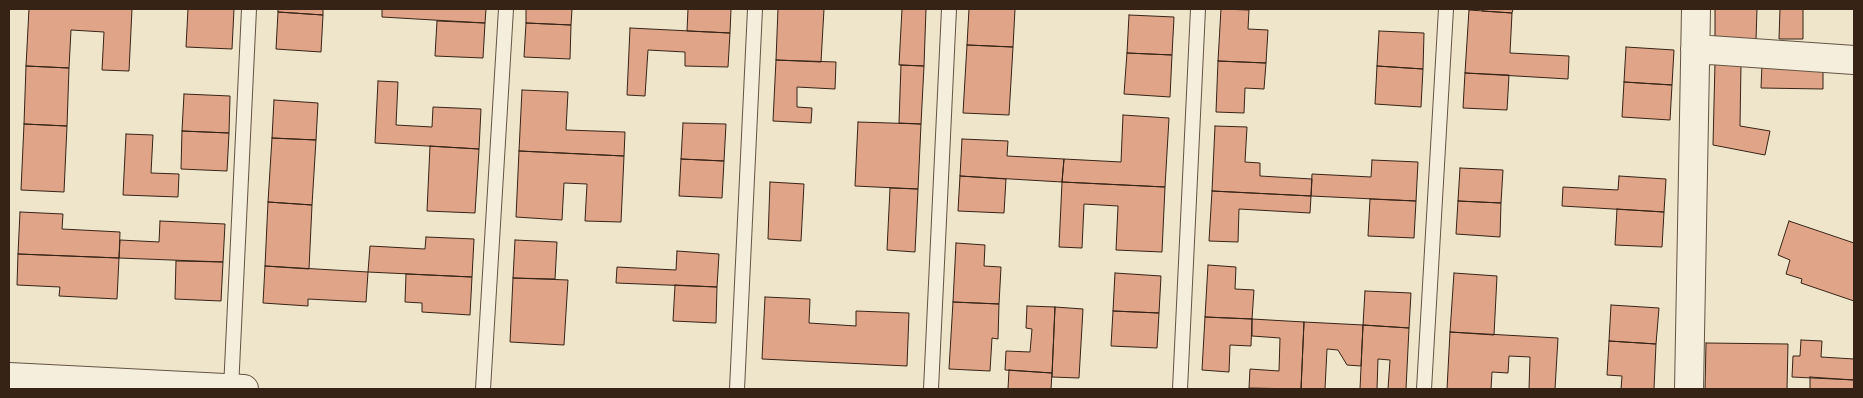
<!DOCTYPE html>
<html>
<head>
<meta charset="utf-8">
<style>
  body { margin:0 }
  #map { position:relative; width:1863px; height:398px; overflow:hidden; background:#efe5cb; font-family:"IM FELL DW Pica",serif }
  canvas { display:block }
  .frame { position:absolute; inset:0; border:10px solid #362315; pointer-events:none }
</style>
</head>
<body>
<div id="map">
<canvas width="1863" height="398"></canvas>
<div class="frame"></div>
</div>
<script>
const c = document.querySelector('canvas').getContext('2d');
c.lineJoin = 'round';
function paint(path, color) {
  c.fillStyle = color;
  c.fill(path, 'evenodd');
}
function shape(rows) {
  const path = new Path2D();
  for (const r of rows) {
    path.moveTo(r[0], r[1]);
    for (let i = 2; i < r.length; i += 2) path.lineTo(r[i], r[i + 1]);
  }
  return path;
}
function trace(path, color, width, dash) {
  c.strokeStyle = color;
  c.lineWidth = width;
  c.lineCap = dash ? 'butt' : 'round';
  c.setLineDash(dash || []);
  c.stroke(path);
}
const building = shape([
  [29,9,132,9,129,71,102,70,104,32,71,30,69,68,26,66,29,9],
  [188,9,234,9,232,49,186,47,188,9],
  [278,9,323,9,323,15,278,12,278,9],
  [382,9,486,9,485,23,382,17,382,9],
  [526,9,572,9,571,25,526,23,526,9],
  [688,9,731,9,730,33,687,31,688,9],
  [778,9,824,9,821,62,776,60,778,9],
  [902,9,926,9,924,66,899,65,902,9],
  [969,9,1015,9,1013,47,967,45,969,9],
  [1221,9,1249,10,1248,29,1268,30,1266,63,1218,61,1221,9],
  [1482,9,1513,9,1512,13,1482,11,1482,9],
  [1715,9,1757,9,1756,40,1715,39,1715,9],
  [1780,9,1803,9,1803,39,1779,39,1780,9],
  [1469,10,1512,13,1510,53,1569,56,1568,79,1465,73,1469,10],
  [278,12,323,15,321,52,276,49,278,12],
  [1129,15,1174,17,1172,55,1127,53,1129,15],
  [437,21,485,23,483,58,435,56,437,21],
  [526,23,571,25,570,59,524,57,526,23],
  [630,28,730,33,728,67,685,66,685,52,648,50,645,96,627,95,630,28],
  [1379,31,1424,33,1423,69,1377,66,1379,31],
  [967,45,1013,47,1009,115,963,113,967,45],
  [1626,47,1674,50,1672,85,1624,82,1626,47],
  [1127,53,1172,55,1170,97,1124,94,1127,53],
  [776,60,836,62,835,89,797,87,797,107,812,108,811,123,773,121,776,60],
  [1218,61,1266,63,1264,89,1245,88,1244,113,1216,112,1218,61],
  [1715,63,1741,64,1740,126,1770,131,1765,155,1713,145,1715,63],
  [1762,64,1823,66,1823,89,1761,88,1762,64],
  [901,65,924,66,921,124,899,123,901,65],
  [26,66,69,68,67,126,24,124,26,66],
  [1377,66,1423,69,1421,107,1375,104,1377,66],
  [1465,73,1509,75,1507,110,1463,108,1465,73],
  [378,81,398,82,396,125,432,127,433,107,481,109,479,149,375,143,378,81],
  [1624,82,1672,85,1670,120,1622,117,1624,82],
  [522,90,568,92,566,130,625,132,624,156,519,151,522,90],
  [184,94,230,96,229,133,182,131,184,94],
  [274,100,318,103,316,140,272,138,274,100],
  [1123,115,1169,118,1165,187,1062,182,1064,159,1121,162,1123,115],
  [858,122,921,124,918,189,855,186,858,122],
  [683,123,726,124,724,161,681,159,683,123],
  [24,124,67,126,64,192,21,190,24,124],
  [1215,126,1247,127,1245,162,1260,163,1260,176,1312,179,1311,196,1212,191,1215,126],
  [182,131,229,133,227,171,181,169,182,131],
  [126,134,153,135,151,173,179,174,178,197,123,195,126,134],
  [272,138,316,140,312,205,268,202,272,138],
  [962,139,1008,141,1007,156,1064,159,1062,182,960,176,962,139],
  [430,146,479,149,475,213,427,211,430,146],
  [519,151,624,156,621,222,585,221,587,184,564,183,562,220,516,217,519,151],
  [681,159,724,161,722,198,679,196,681,159],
  [1372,160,1418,162,1416,201,1311,196,1312,174,1371,177,1372,160],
  [1460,168,1503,170,1501,203,1458,201,1460,168],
  [960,176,1006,179,1004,213,958,211,960,176],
  [1619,176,1666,179,1664,212,1562,206,1563,187,1618,190,1619,176],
  [770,182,804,184,801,241,768,239,770,182],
  [1062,182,1165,187,1162,252,1116,250,1118,206,1084,204,1082,248,1059,247,1062,182],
  [890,188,918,189,915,252,887,250,890,188],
  [1212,191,1311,196,1310,213,1239,209,1238,242,1209,241,1212,191],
  [1370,199,1416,201,1414,238,1368,236,1370,199],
  [1458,201,1501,203,1500,237,1456,234,1458,201],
  [268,202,312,205,309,269,265,266,268,202],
  [1617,209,1664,212,1662,247,1615,245,1617,209],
  [20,212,63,214,62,229,120,232,119,258,18,254,20,212],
  [160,221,225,224,223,262,119,258,120,240,159,242,160,221],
  [1789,221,1854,243,1854,301,1801,283,1802,279,1786,274,1790,260,1778,255,1789,221],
  [426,237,474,239,472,277,368,272,370,246,425,249,426,237],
  [515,240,557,242,555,279,513,278,515,240],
  [956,243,985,245,984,266,1001,267,999,304,953,302,956,243],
  [677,251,719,254,717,287,616,283,617,267,676,270,677,251],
  [18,254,119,258,117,299,59,296,60,287,17,285,18,254],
  [176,261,223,262,221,301,175,299,176,261],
  [1208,265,1236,267,1235,289,1254,290,1252,319,1205,317,1208,265],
  [265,266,368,272,366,302,308,299,308,306,263,303,265,266],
  [1115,273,1161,276,1159,313,1113,311,1115,273],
  [1454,273,1497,276,1494,335,1450,332,1454,273],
  [406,274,472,277,470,315,422,312,422,303,405,302,406,274],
  [513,278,568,280,564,345,510,342,513,278],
  [675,285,717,287,716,323,673,321,675,285],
  [1365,291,1411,293,1409,328,1363,325,1365,291],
  [765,297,810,299,809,323,856,326,856,311,909,313,907,366,762,359,765,297],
  [953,302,999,304,998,339,992,338,990,371,949,369,953,302],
  [1611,305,1659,308,1656,344,1609,341,1611,305],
  [1027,306,1055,307,1052,373,1005,370,1006,351,1030,352,1032,329,1026,328,1027,306],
  [1055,307,1083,309,1079,378,1052,377,1055,307],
  [1113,311,1159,313,1157,348,1111,346,1113,311],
  [1205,317,1252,319,1251,346,1230,345,1229,372,1202,370,1205,317],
  [1252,319,1304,322,1301,389,1249,388,1250,369,1279,371,1280,338,1252,336,1252,319],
  [1304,322,1363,325,1361,366,1347,365,1338,350,1327,349,1325,389,1301,389,1304,322],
  [1363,325,1409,328,1406,389,1388,389,1390,360,1378,359,1377,389,1360,389,1363,325],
  [1450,332,1558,338,1555,389,1529,389,1530,357,1509,356,1508,373,1492,372,1491,389,1447,389,1450,332],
  [1801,340,1822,341,1821,357,1854,359,1854,380,1792,377,1793,356,1800,356,1801,340],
  [1609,341,1656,344,1654,389,1621,389,1622,376,1607,375,1609,341],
  [1706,343,1788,344,1787,389,1705,389,1706,343],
  [1009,370,1052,373,1051,389,1008,389,1009,370],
  [1810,377,1854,380,1854,389,1810,389,1810,377]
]);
paint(building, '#e0a589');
trace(building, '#362315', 1);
const service = shape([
  [231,389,249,9],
  [483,389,506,9],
  [737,389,755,9],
  [931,389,949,9],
  [1180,389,1198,9],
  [1424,389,1446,9]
]);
const minor = shape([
  [1695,49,1854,60],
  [1689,389,1696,9]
]);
const tertiary = shape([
  [9,377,244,389]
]);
trace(service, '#645442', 16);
trace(minor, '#645442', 30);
trace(tertiary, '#645442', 30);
trace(service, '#f5eedd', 14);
trace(minor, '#f5eedd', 28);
trace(tertiary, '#f5eedd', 28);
</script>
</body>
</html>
